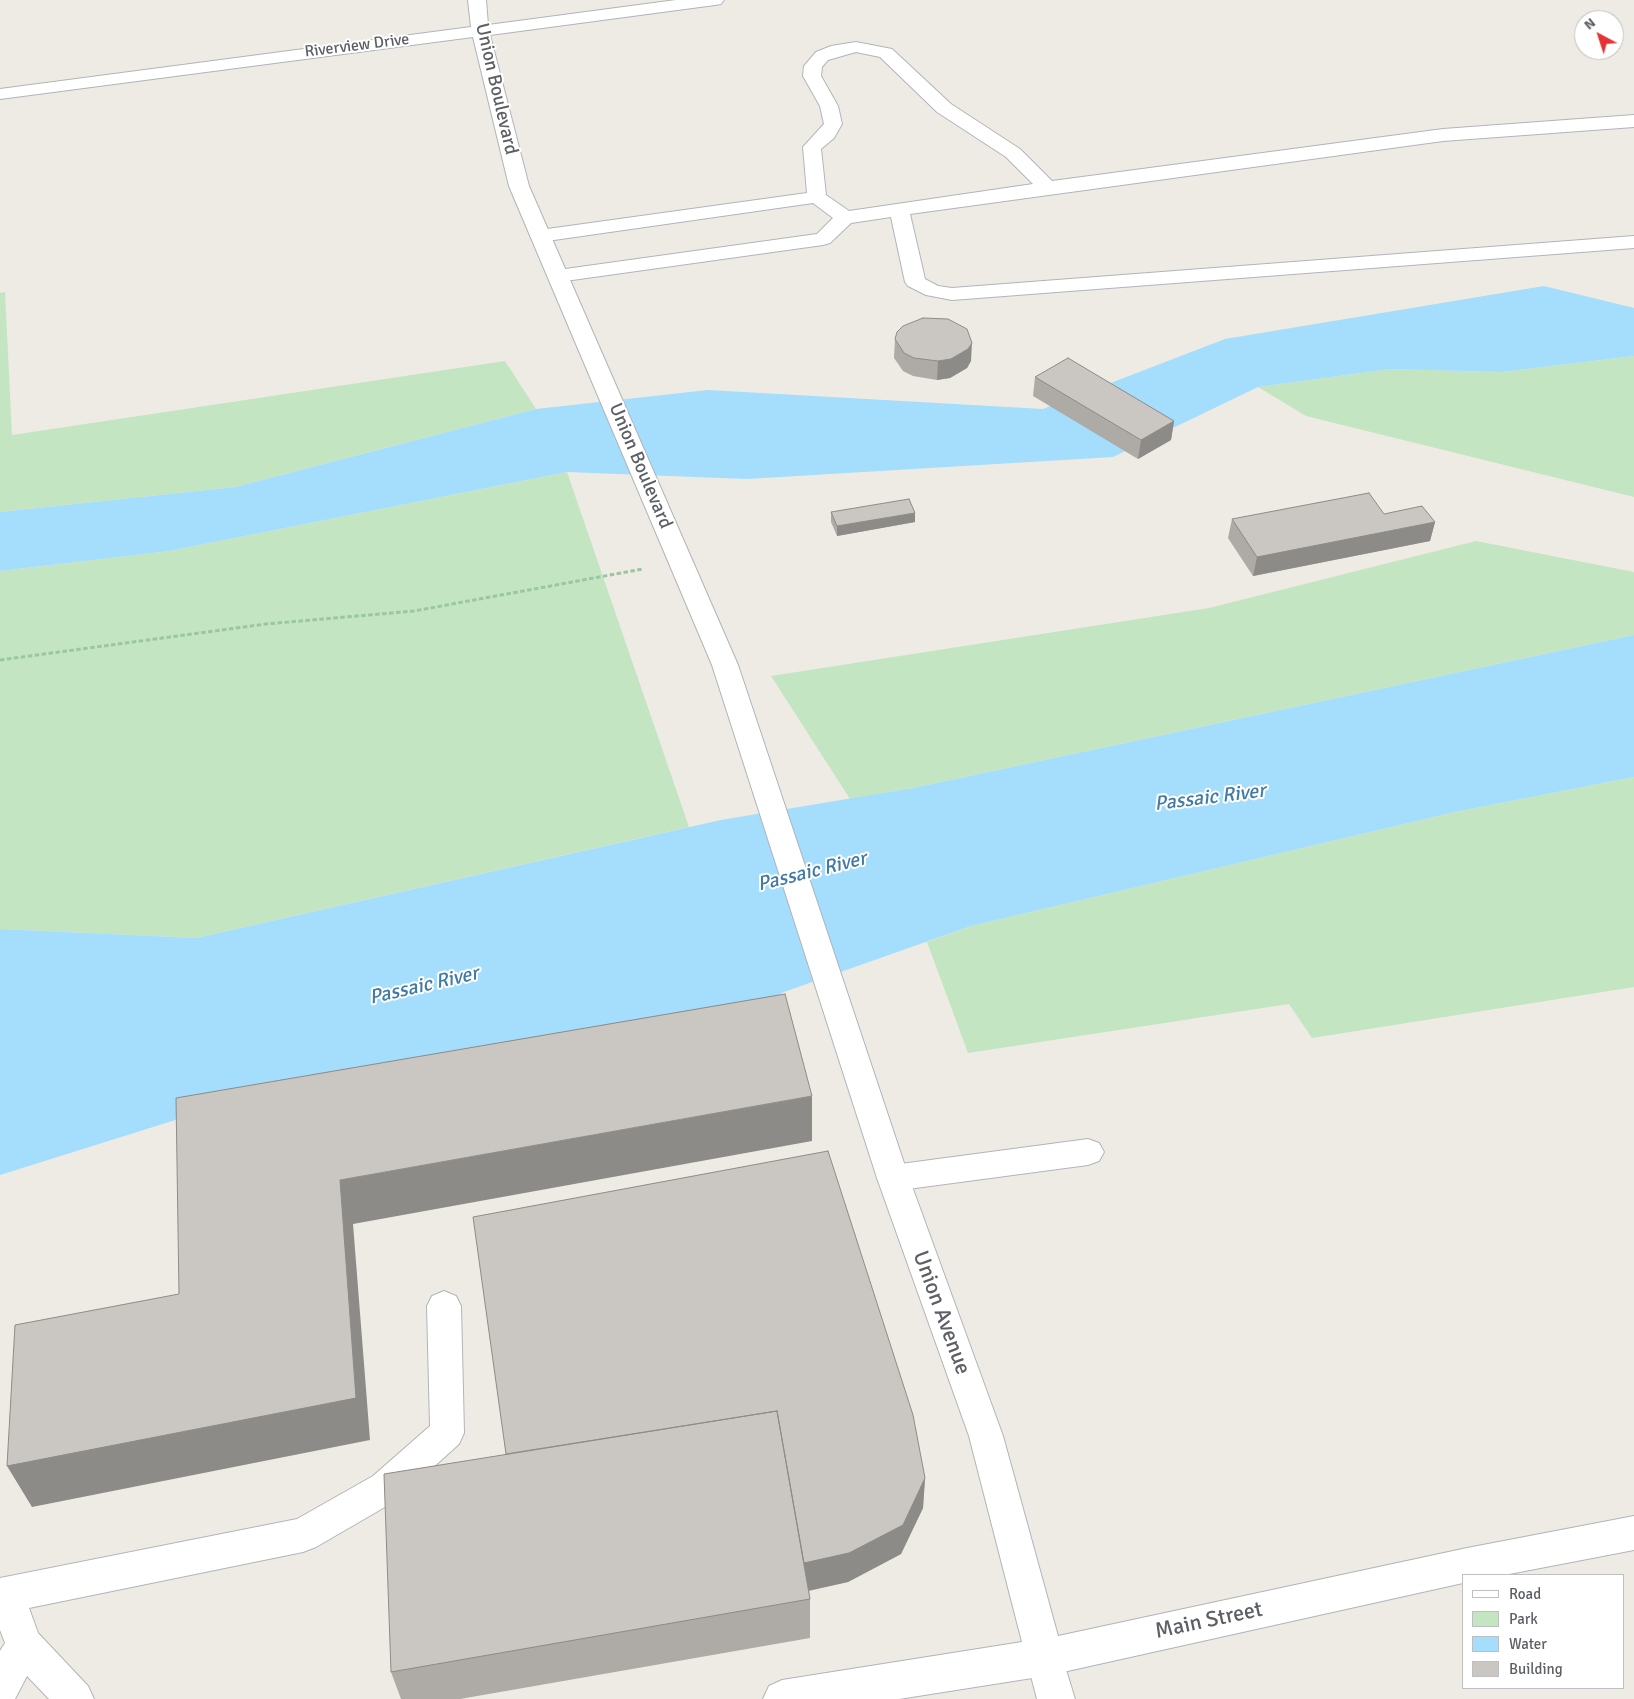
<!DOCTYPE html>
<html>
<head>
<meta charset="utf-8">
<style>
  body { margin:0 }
  #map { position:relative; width:1634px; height:1699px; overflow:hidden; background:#eeebe4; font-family:Signika,sans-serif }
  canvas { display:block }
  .legend { position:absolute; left:1462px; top:1574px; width:162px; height:115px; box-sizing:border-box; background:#fff; border:1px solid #bebfc1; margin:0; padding:6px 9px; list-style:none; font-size:15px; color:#5c6064 }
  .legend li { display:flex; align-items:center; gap:10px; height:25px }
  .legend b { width:25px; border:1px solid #bebfc1 }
  .north { position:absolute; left:1574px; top:10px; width:50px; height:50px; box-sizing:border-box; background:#fff; border:1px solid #bebfc1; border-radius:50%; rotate:320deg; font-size:14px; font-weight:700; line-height:20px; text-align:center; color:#5c6064 }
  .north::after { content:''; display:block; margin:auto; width:18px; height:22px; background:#e53333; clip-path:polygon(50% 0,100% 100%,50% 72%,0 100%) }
</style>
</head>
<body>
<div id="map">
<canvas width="1634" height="1699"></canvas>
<ul class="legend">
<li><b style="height:6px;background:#fff"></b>Road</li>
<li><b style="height:14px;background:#c4e5c1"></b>Park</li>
<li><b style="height:14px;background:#a5ddfd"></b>Water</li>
<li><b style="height:14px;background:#cac6c1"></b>Building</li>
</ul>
<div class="north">N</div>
</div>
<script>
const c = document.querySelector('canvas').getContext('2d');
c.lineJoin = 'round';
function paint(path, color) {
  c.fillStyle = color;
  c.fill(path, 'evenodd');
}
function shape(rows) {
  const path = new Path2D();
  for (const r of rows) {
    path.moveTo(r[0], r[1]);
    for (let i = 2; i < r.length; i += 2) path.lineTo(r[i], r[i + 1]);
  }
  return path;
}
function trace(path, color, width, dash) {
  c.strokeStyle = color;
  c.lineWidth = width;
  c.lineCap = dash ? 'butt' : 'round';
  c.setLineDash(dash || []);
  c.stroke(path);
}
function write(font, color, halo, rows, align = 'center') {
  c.font = font + ' Signika,sans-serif';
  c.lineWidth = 4;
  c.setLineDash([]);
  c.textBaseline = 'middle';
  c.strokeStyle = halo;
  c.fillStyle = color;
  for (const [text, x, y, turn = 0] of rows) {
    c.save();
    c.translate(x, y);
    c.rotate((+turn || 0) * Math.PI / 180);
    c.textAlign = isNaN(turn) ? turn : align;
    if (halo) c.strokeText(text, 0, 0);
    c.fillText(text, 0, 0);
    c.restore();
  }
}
paint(shape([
  [5,292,12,435,505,361,536,409,235,487,0,512,0,293],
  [1634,356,1634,497,1306,416,1258,387,1390,369,1501,372],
  [567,472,689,827,196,938,0,929,0,571,169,551],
  [1476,541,1634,572,1634,635,913,788,850,799,771,676,1209,608],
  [1634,777,1634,987,1312,1038,1289,1004,968,1053,927,942,971,926,1455,812]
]), '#c4e5c1');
paint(shape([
  [1544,286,1634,308,1634,356,1501,372,1390,369,1258,387,1113,457,747,479,567,472,169,551,0,571,0,512,235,487,536,409,708,390,1043,409,1225,339],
  [1634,635,1634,777,1455,812,971,926,784,992,720,1024,185,1117,0,1175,0,929,196,938,721,820,913,788]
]), '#a5ddfd');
const lane = shape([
  [856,42,892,49,951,104,1020,149,1052,181,1443,129,1634,115,1634,127,1443,141,910,214,925,279,938,286,952,288,1634,236,1634,248,952,300,926,295,908,286,905,282,891,217,851,223,830,243,823,245,558,282,551,280,548,276,551,272,558,270,817,234,833,218,813,203,540,242,533,240,530,236,533,232,540,230,807,193,803,147,824,124,820,106,803,76,804,66,816,52,831,46,856,42],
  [856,52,880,57,937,112,1006,157,1033,184,849,211,826,195,821,149,834,138,842,124,838,106,821,76,822,67,828,60,856,52],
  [1088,1139,1099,1143,1104,1152,1099,1161,1088,1165,893,1191,882,1187,877,1178,882,1169,893,1165,1088,1139],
  [444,1291,456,1296,461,1306,464,1433,459,1444,397,1500,316,1547,303,1552,29,1608,38,1633,88,1686,94,1699,49,1699,27,1676,15,1699,0,1699,0,1651,5,1643,0,1630,0,1578,297,1519,373,1476,430,1426,427,1306,432,1296,444,1291]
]);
const street = shape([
  [1045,1638,1058,1644,1075,1699,1037,1699,1026,1657,1032,1644,1045,1638]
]);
const secondary = shape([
  [468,0,486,0,488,25,676,0,724,0,721,4,715,5,490,35,529,186,738,665,909,1178,1003,1436,1058,1636,1467,1548,1634,1516,1634,1550,1504,1575,1463,1575,1463,1583,1045,1676,899,1699,763,1699,769,1686,782,1680,1022,1642,969,1436,877,1178,712,665,509,186,473,37,0,99,0,89,471,27,468,0]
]);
trace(lane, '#b1b5b9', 2);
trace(street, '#b1b5b9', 2);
trace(secondary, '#b0b4b9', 2);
trace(shape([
  [0,660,266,624,414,611,643,569]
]), '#9ac6a3', 3, [4.5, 2.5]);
paint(lane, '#fff');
paint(street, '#fff');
paint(secondary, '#fff');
paint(shape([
  [895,339,971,361,967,368,950,378,937,380,913,376,903,371,894,358],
  [1035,377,1174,421,1171,440,1138,459,1033,396],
  [831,512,915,513,915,522,837,536,831,522],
  [1384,514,1435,522,1430,541,1253,576,1228,538,1232,519],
  [506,1454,925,1478,923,1508,901,1554,848,1582,809,1591,810,1599,810,1638,460,1699,401,1699,391,1672]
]), '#aeaaa6');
paint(shape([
  [972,343,971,361,967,368,950,378,937,380,938,361],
  [1174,421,1171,440,1138,459,1141,440],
  [915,513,915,522,837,536,837,526],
  [1435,522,1430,541,1253,576,1257,557],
  [812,1096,812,1141,353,1224,370,1440,32,1507,7,1466,340,1180],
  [925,1478,923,1508,901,1554,848,1582,802,1592,802,1563]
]), '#8d8b87');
const building = shape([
  [923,318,948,319,967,329,972,343,968,349,951,359,938,361,914,358,904,353,895,339,897,332,903,326,923,318],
  [1068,358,1174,421,1141,440,1035,377,1068,358],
  [1369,493,1384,514,1422,506,1435,522,1257,557,1232,519,1369,493],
  [909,499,915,513,837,526,831,512,909,499],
  [785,994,812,1096,340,1180,356,1398,7,1466,15,1325,179,1294,176,1098,785,994],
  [828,1151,913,1415,925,1478,903,1525,849,1553,804,1563,777,1411,506,1454,473,1217,828,1151],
  [777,1411,810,1599,391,1672,384,1474,777,1411]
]);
paint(building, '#cac6c1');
trace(building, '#8d8b87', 1);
write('16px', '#5c6064', '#fff', [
  ["Riverview Drive",357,46,-7]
]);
write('19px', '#5c6064', '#fff', [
  ["Union Boulevard",496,89,77],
  ["Union Boulevard",640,466,67]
]);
write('italic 20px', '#407aa6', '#fff', [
  ["Passaic River",1210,798,-7],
  ["Passaic River",812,872,-14],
  ["Passaic River",424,986,-13]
]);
write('22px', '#5c6064', '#fff', [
  ["Union Avenue",941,1313,70],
  ["Main Street",1209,1621,-12]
]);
</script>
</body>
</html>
